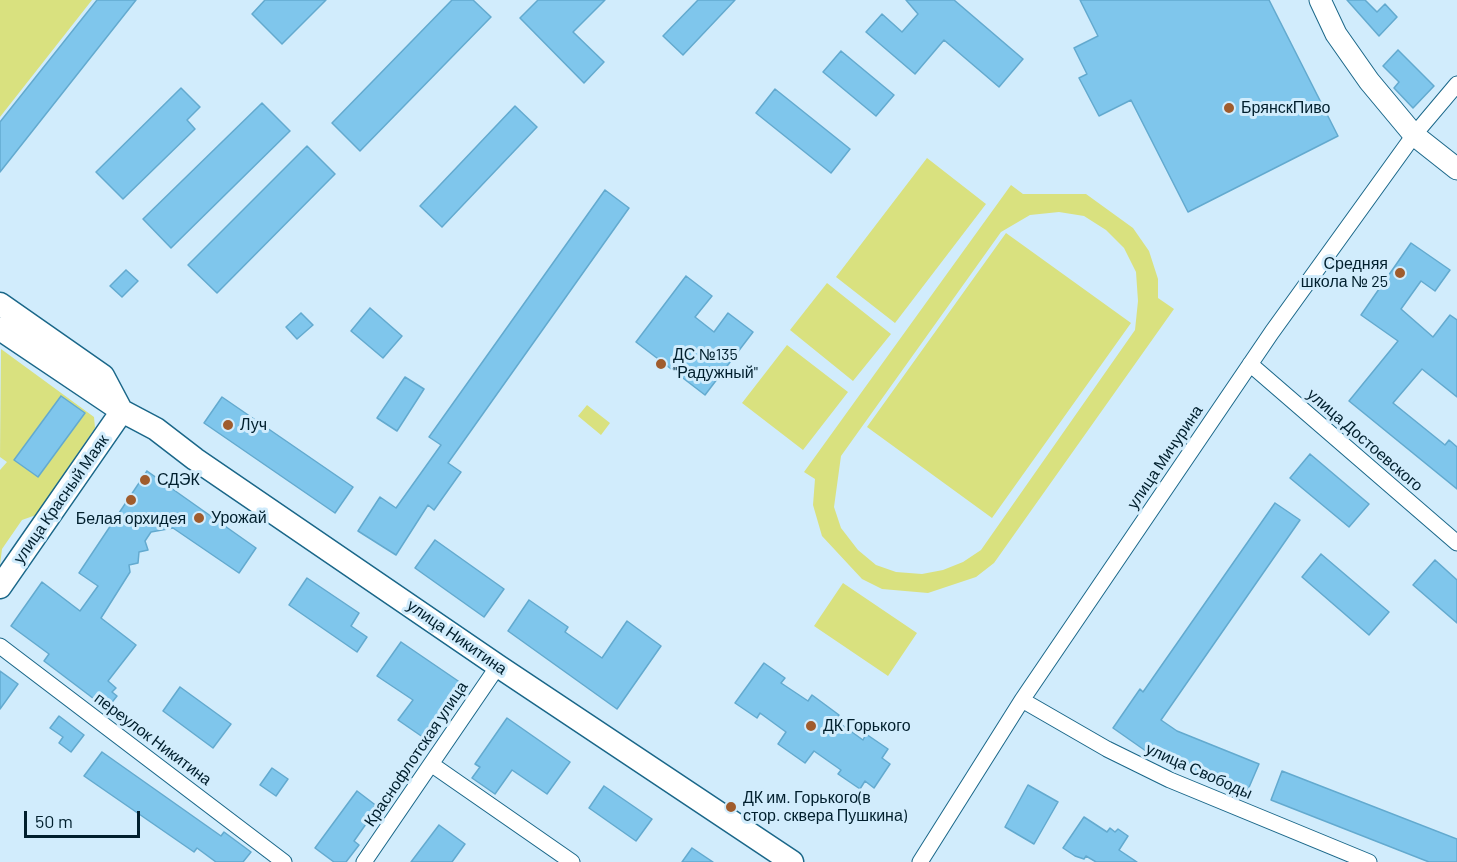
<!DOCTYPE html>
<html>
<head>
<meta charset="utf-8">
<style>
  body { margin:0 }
  #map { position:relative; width:1457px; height:862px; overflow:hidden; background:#d1ecfc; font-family:Barlow,sans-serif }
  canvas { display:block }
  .scale { position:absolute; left:24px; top:811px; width:116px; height:27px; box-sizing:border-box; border:3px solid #011f2d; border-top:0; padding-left:8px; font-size:18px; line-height:21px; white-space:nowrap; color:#011f2d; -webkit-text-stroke:4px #d1ecfc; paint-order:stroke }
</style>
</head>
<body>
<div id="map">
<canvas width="1457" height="862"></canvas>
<div class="scale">50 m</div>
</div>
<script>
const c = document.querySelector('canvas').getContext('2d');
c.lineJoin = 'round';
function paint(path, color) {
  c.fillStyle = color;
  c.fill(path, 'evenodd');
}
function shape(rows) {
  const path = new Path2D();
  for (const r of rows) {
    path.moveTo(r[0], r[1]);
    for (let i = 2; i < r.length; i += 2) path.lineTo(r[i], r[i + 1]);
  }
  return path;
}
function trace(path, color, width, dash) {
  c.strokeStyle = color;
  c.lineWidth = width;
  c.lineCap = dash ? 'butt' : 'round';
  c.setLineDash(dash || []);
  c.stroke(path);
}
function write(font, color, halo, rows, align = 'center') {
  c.font = font + ' Barlow,sans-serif';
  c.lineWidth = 6;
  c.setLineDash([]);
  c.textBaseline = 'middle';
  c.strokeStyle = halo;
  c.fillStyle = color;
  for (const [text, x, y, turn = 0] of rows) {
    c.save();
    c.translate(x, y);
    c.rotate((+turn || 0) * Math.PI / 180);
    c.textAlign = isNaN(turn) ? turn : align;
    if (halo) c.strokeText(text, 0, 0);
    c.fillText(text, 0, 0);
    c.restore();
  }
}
paint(shape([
  [0,0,92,0,0,117],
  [927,158,986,204,895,323,836,277],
  [1011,185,1023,194,1086,194,1133,228,1149,251,1158,279,1158,298,1174,309,994,563,976,577,928,593,882,589,862,579,822,536,813,505,815,479,804,472],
  [1059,212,1084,216,1106,230,1124,248,1136,272,1138,301,1135,330,981,550,963,562,943,570,922,574,896,572,876,565,858,550,841,528,834,507,841,456,1001,232,1030,215],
  [1006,233,1131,323,992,518,867,427],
  [827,283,891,334,853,381,790,330],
  [787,345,848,392,803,450,742,403],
  [1,349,94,417,95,428,36,515,22,520,2,549,0,565,0,470,7,462,0,457],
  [587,405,610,423,601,435,578,416],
  [843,583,917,633,888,676,814,626]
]), '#d9e17f');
const building = shape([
  [97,0,136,0,0,172,0,122,97,0],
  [265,0,326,0,282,44,252,14,265,0],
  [452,0,473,0,491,17,360,151,332,123,452,0],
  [538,0,605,0,573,32,604,62,584,83,520,18,538,0],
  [698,0,735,0,683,55,663,36,698,0],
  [906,0,954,0,1023,59,999,87,944,40,915,74,866,32,882,14,902,32,918,14,906,0],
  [1080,0,1269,0,1338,136,1188,212,1131,100,1099,116,1079,78,1087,74,1074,48,1098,36,1080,0],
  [1347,0,1365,0,1377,12,1385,4,1397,17,1379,36,1347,0],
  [1398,50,1434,86,1413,108,1394,88,1399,82,1383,66,1398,50],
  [841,51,894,95,876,116,823,72,841,51],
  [181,88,200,107,187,120,195,129,123,199,96,172,181,88],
  [775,89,850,149,831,173,756,113,775,89],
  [262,103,290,131,171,248,143,219,262,103],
  [515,106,537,127,442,227,420,206,515,106],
  [307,146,335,174,217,293,188,265,307,146],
  [605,190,629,208,448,463,461,472,434,510,428,505,396,555,358,531,380,497,396,508,441,445,429,437,605,190],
  [1411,243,1450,270,1435,291,1421,281,1401,309,1433,337,1450,315,1457,320,1457,397,1422,369,1393,403,1445,445,1449,440,1457,447,1457,489,1349,401,1398,341,1361,315,1411,243],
  [126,270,138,281,122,297,110,286,126,270],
  [686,276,712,296,695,317,714,332,728,313,753,332,705,395,636,342,686,276],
  [370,308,402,336,383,358,351,331,370,308],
  [301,313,313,325,297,339,286,327,301,313],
  [405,377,424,389,397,431,377,418,405,377],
  [61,396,85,413,38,477,14,460,61,396],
  [222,397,353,487,335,513,204,423,222,397],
  [1310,454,1369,504,1349,527,1290,478,1310,454],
  [147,471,256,548,239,573,173,528,151,532,145,541,148,550,139,552,138,563,129,565,130,572,101,618,136,645,108,681,116,688,112,692,117,696,109,706,105,702,102,705,44,661,49,654,11,626,42,582,80,611,98,586,79,573,147,471],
  [1275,503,1300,520,1161,720,1177,731,1259,764,1247,792,1153,756,1113,728,1140,689,1143,692,1275,503],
  [435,540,504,589,484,617,415,568,435,540],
  [1321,554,1389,612,1369,635,1302,577,1321,554],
  [1435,560,1457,580,1457,623,1413,585,1435,560],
  [307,578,359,613,351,626,367,637,357,652,289,605,307,578],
  [529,600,568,627,565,632,602,658,627,621,661,646,617,709,508,631,529,600],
  [401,642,464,685,427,740,398,720,413,700,377,676,401,642],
  [764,663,785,678,781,683,808,701,812,695,839,715,835,720,863,740,866,734,888,749,882,758,890,764,874,788,865,781,860,789,838,774,841,770,814,751,805,763,778,744,786,732,760,713,757,718,735,703,764,663],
  [0,671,18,684,0,709,0,671],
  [180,687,231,724,213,748,163,711,180,687],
  [59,716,84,735,71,752,59,743,63,737,50,728,59,716],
  [507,718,570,762,547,794,512,770,495,794,472,778,480,767,475,764,507,718],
  [102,752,221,836,224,832,251,852,243,862,216,862,197,848,194,852,84,776,102,752],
  [272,768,288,779,276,796,260,785,272,768],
  [1282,771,1457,839,1457,862,1429,862,1271,800,1282,771],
  [1028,785,1058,802,1034,844,1005,827,1028,785],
  [604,786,652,819,636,841,589,808,604,786],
  [357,791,378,807,354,841,359,845,346,862,334,862,315,848,357,791],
  [1084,817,1107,832,1110,828,1115,832,1118,829,1128,836,1119,850,1137,862,1096,862,1086,856,1084,859,1075,856,1063,848,1084,817],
  [439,825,465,844,452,862,411,862,439,825],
  [692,848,713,862,682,862,692,848]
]);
paint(building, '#7fc6ec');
trace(building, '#63aacf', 1.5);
const street = shape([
  [1250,364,1457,543],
  [0,646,284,862],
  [1022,700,1107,749,1170,780,1369,862],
  [431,764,572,862],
  [364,862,498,666],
  [920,862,1022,700,1272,332,1414,135,1457,84]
]);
const secondary = shape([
  [1320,0,1336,34,1369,81,1414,135,1457,169]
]);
const primary = shape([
  [0,304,103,376,121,410],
  [0,329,122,411,156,429,195,459,498,666,792,862],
  [0,587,122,411]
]);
trace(street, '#1a6789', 17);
trace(secondary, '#1a6789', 23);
trace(primary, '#1a6789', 25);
trace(street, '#fff', 15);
trace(secondary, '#fff', 21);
trace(primary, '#fff', 22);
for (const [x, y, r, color] of [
  [1229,108,6,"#a05c2d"],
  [1400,273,6,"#a05c2d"],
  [661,364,6,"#a05c2d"],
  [228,425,6,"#a05c2d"],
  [145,480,6,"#a05c2d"],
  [131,500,6,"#a05c2d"],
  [199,518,6,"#a05c2d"],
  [811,726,6,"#a05c2d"],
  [731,807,6,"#a05c2d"]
]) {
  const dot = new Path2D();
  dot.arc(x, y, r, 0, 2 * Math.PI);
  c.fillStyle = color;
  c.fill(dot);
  trace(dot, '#d1ecfc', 2);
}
write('16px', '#011f2d', '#d1ecfc', [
  ["БрянскПиво",1241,108],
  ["Средняя",1388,264,"right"],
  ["школа № 25",1388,282,"right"],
  ["ДС №135",673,355],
  ["\"Радужный\"",673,373],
  ["Луч",240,425],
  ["СДЭК",157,480],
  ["Урожай",211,518],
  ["Белая орхидея",131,519,"center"],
  ["ДК Горького",823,726],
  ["ДК им. Горького(в",743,798],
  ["стор. сквера Пушкина)",743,816]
], 'left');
write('16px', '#011f2d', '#d1ecfc', [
  ["улица Достоевского",1365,440,41],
  ["улица Мичурина",1165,457,-56],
  ["улица Красный Маяк",61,499,-55],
  ["улица Никитина",457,637,35],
  ["переулок Никитина",153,739,37],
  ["Краснофлотская улица",416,754,-56],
  ["улица Свободы",1199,771,24]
]);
</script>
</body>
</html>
